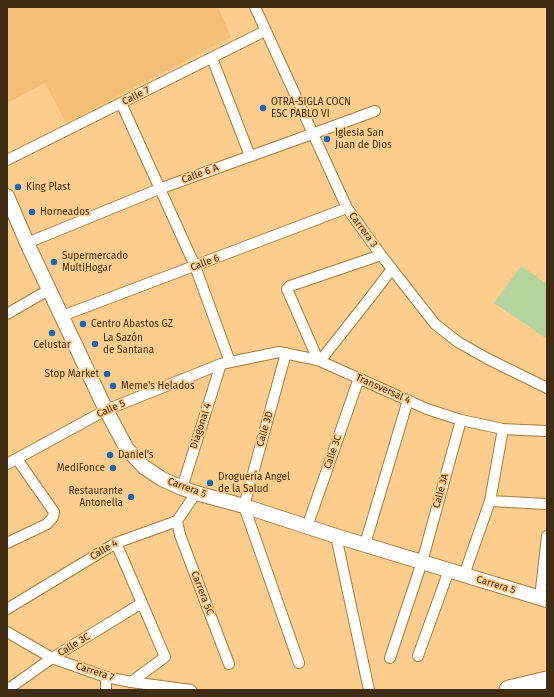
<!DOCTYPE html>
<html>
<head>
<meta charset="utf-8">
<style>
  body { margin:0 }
  #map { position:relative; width:554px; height:697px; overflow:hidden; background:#fdcd8d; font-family:"Fira Sans",sans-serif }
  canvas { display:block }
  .frame { position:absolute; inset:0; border:8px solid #3f2c12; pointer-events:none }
</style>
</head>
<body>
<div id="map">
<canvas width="554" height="697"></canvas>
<div class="frame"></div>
</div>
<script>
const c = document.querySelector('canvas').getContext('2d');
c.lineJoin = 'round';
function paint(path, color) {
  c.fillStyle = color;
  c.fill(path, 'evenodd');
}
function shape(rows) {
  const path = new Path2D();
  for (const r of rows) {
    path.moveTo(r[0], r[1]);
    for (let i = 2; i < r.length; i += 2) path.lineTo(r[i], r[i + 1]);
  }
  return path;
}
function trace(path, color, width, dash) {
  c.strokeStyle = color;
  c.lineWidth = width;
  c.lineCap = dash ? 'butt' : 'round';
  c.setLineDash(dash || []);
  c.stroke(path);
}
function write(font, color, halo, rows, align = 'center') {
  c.font = font + ' "Fira Sans",sans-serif';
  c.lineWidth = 3.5;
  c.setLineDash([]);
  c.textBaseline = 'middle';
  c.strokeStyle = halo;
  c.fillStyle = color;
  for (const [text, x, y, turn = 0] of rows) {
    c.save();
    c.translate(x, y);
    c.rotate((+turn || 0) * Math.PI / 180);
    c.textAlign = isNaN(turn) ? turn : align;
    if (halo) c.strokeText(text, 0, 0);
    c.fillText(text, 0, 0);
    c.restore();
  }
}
paint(shape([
  [7,7,218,7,231,37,66,123,45,83,7,103]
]), '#f4bf78');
paint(shape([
  [521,266,547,284,547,339,494,303]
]), '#b4d5a0');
const street = shape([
  [255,7,347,208,381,255,435,324,458,342,488,359,547,388],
  [212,58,250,156],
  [121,103,195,266,230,362],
  [7,160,265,31],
  [27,243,159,189,312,134,375,111],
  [7,314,50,289],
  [62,316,347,208],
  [286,353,244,506,299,663],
  [318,360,287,289,290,286,381,255],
  [320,361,369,299,392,269],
  [7,464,106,410,221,364,279,352,308,358,320,361,427,409,461,420,503,429,522,430,547,431],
  [182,488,221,364],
  [490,501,547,504],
  [177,521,180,535,229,664],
  [307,527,359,378],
  [336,536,369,690],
  [7,543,47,524,53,517,54,512,17,459],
  [116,543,142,603,165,657,131,682],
  [365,544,408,400],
  [464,575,490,501,503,429],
  [540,598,547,536],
  [7,609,116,543,177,521,196,493],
  [7,632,52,658,106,677,131,682,191,690],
  [418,656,449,570],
  [390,658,422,562,461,420],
  [106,677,106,690],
  [7,690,52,658,142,603]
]);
const secondary = shape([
  [7,196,27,243,106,410,127,449,144,467,162,479,182,488,196,493,244,506,336,536,547,600]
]);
const highway = shape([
  [509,690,547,681]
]);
trace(street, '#a77a3b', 12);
trace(secondary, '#a77a3b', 16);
trace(highway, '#a77a3b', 21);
trace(street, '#fff', 10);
trace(secondary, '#fff', 14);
trace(highway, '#fff', 19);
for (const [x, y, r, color] of [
  [263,108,4,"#1b67b6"],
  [327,139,4,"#1b67b6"],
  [18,187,4,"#1b67b6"],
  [32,212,4,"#1b67b6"],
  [54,262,4,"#1b67b6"],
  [83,324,4,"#1b67b6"],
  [52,333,4,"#1b67b6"],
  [95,344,4,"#1b67b6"],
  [107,374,4,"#1b67b6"],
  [113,386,4,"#1b67b6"],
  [110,455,4,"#1b67b6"],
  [113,468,4,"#1b67b6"],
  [210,483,4,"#1b67b6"],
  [131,497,4,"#1b67b6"]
]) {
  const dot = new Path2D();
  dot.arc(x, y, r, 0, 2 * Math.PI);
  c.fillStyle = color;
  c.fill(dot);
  trace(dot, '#fdcd8d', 1.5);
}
write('10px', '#3f2c12', '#fdcd8d', [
  ["Calle 7",136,96,-26],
  ["Calle 6 A",200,174,-20],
  ["Carrera 3",363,230,54],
  ["Calle 6",205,263,-21],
  ["Transversal 4",383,389,24],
  ["Calle 5",111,409,-24],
  ["Diagonal 4",201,426,-72],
  ["Calle 3D",265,429,-74],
  ["Calle 3C",333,452,-71],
  ["Carrera 5",187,488,20],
  ["Calle 3A",441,491,-75],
  ["Calle 4",104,550,-30],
  ["Carrera 5",496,585,17],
  ["Carrera 5C",202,593,69],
  ["Calle 3C",74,645,-31],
  ["Carrera 7",95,672,18]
]);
write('10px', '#3f2c12', '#fdcd8d', [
  ["OTRA-SIGLA COCN",271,102],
  ["ESC PABLO VI",271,114],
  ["Iglesia San",335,133],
  ["Juan de Dios",335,145],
  ["King Plast",26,187],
  ["Horneados",40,212],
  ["Supermercado",62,256],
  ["MultiHogar",62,268],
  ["Centro Abastos GZ",91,324],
  ["La Sazón",103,338],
  ["de Santana",103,350],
  ["Celustar",52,345,"center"],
  ["Stop Market",99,374,"right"],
  ["Meme's Helados",121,386],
  ["Daniel's",118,455],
  ["MediFonce",105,468,"right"],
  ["Droguería Angel",218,477],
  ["de la Salud",218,489],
  ["Restaurante",123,491,"right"],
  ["Antonella",123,503,"right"]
], 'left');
</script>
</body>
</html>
